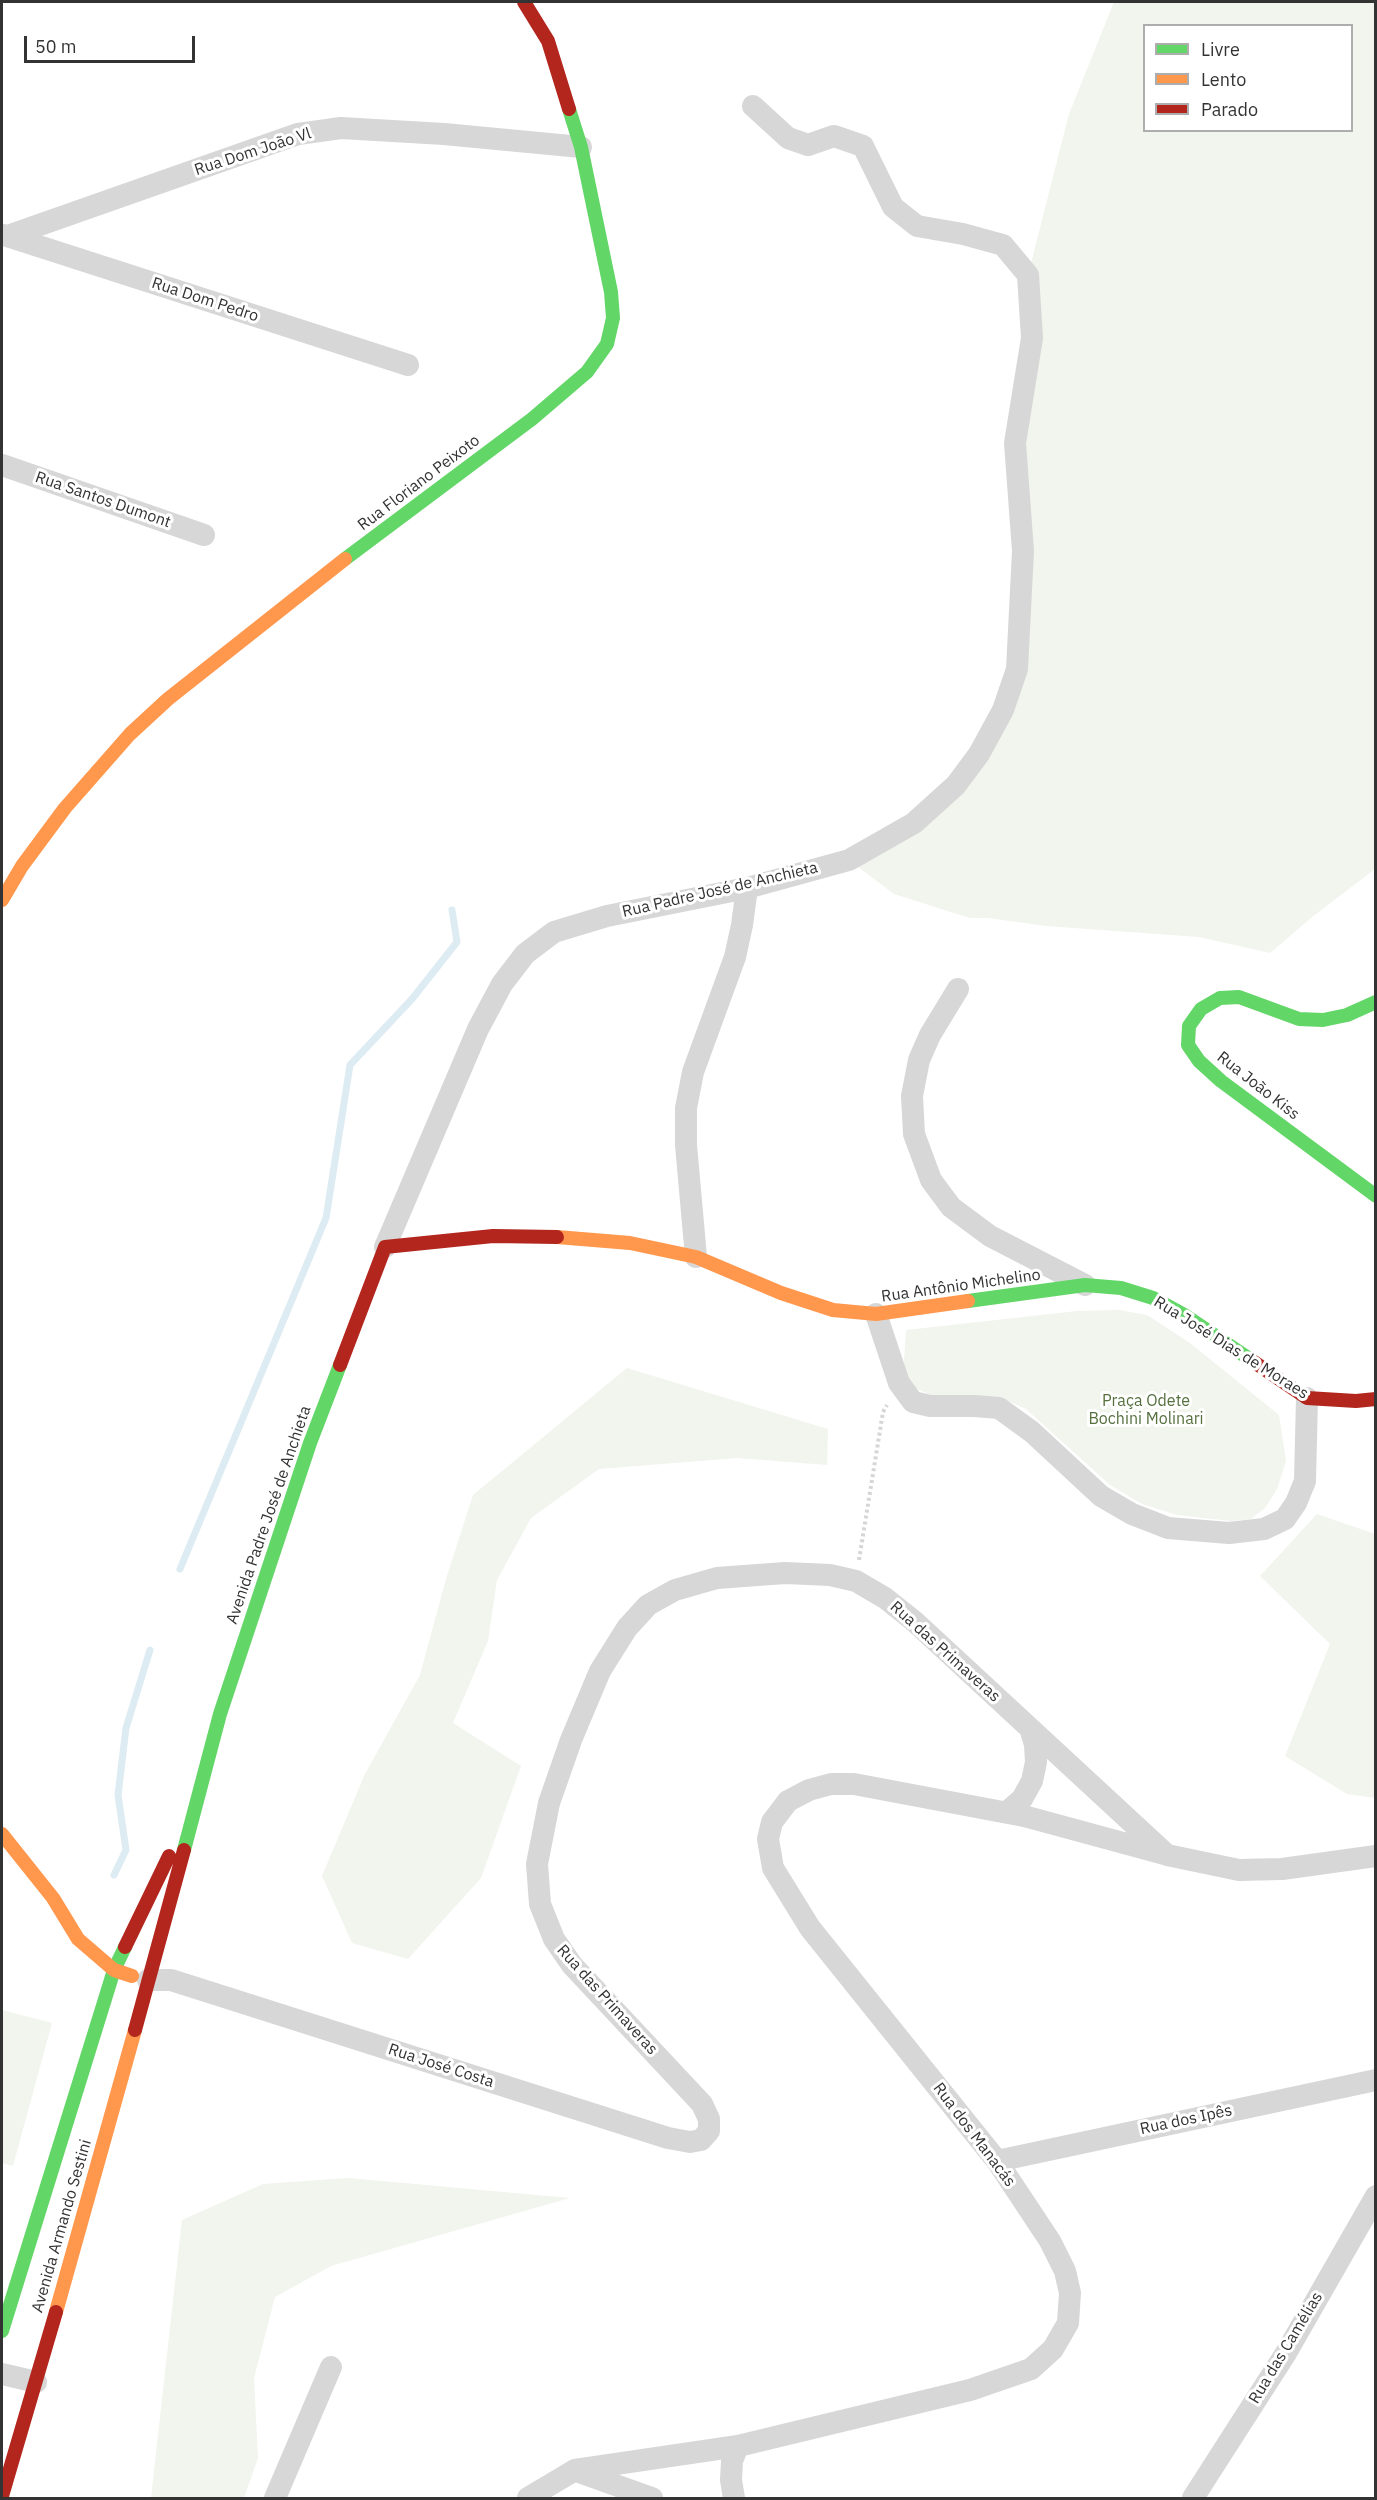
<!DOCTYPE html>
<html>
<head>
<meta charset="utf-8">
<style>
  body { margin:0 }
  #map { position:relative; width:1377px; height:2500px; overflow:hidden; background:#fff; font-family:"IBM Plex Sans",sans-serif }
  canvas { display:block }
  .frame { position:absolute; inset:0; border:3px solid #333; pointer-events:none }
  .legend { position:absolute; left:1143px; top:24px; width:210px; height:108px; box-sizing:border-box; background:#fff; border:2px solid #adadad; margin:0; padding:8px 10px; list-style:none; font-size:18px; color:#333 }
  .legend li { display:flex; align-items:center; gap:12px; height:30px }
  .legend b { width:30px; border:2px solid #adadad }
  .scale { position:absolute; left:24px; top:36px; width:171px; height:27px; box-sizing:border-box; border:3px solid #333; border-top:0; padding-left:8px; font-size:18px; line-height:21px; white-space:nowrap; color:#333; -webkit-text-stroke:4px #fff; paint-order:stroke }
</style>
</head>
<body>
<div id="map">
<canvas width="1377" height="2500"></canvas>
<div class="frame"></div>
<ul class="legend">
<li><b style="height:8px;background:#63d668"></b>Livre</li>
<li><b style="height:8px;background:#ff974d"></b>Lento</li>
<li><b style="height:8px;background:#b3261e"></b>Parado</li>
</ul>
<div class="scale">50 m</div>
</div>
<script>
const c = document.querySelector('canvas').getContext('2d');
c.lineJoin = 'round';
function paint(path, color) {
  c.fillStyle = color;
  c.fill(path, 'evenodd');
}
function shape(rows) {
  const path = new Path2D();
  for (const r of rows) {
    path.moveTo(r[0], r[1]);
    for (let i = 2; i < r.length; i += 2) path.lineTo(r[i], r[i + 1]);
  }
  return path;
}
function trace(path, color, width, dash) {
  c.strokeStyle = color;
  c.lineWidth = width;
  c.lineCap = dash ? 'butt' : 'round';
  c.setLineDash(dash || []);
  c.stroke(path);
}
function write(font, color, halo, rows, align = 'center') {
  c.font = font + ' "IBM Plex Sans",sans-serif';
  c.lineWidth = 6;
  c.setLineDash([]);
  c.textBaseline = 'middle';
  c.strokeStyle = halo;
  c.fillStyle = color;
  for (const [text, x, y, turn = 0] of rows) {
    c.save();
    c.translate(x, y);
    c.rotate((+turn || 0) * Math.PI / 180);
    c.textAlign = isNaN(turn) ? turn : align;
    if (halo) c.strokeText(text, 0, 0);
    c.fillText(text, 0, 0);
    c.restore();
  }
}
paint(shape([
  [1114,2,1375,2,1375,869,1312,917,1270,953,1199,937,1046,926,988,918,970,918,894,894,849,860,956,785,1017,669,1028,275,1069,114],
  [1144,26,1352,26,1352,130,1144,130],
  [1119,1310,1147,1315,1190,1343,1279,1415,1286,1461,1277,1489,1265,1508,1251,1519,1231,1521,1177,1515,1142,1504,1110,1485,1026,1409,1006,1400,939,1399,911,1386,903,1377,906,1330,1077,1311],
  [627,1368,828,1429,827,1465,737,1458,599,1469,531,1518,497,1580,488,1641,453,1723,521,1766,481,1878,408,1959,352,1943,322,1876,365,1774,420,1675,446,1579,473,1495],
  [1317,1514,1375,1534,1375,1798,1347,1794,1285,1756,1330,1644,1260,1576],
  [2,2010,52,2023,13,2166,2,2163],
  [348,2178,570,2198,331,2266,275,2297,254,2378,258,2458,244,2498,151,2498,182,2220,263,2184]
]), '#f1f5ed');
trace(shape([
  [180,1569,326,1218,350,1065,412,999,457,942,452,910],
  [114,1875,126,1850,118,1795,126,1728,150,1650]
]), '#ddebf3', 7);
trace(shape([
  [859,1560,883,1412,887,1405]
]), '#d6d6d6', 4, [3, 3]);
trace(shape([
  [4,235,408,365],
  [8,236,298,134,341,128,444,134,581,147],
  [2,465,204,535],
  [958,989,930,1035,919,1060,912,1096,914,1134,931,1180,951,1207,990,1236,1085,1285],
  [385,1247,478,1029,502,984,525,954,554,932,607,916,747,888,849,860,914,823,956,785,979,754,1003,710,1017,669,1023,551,1015,443,1032,338,1028,275,1003,245,963,234,917,226,893,207,863,146,834,136,808,145,788,138,753,106],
  [696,1257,686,1145,686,1108,693,1072,735,957,742,925,747,888],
  [876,1314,899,1383,913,1402,930,1406,974,1406,999,1408,1032,1432,1101,1496,1132,1514,1168,1528,1229,1533,1264,1529,1285,1519,1296,1503,1305,1481,1307,1398],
  [1007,1812,1022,1799,1032,1781,1036,1762,1035,1745,1031,1731],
  [148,1980,171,1980,668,2138,690,2142,701,2140,709,2131,709,2119,702,2104,572,1965,554,1939,540,1904,537,1864,549,1803,571,1740,600,1671,627,1628,648,1605,675,1590,717,1578,785,1573,830,1575,856,1581,885,1598,914,1621,1167,1855,1239,1870,1282,1869,1376,1856],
  [997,2161,1376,2080],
  [2,2374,36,2382],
  [576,2471,652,2498],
  [275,2498,331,2367],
  [528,2498,575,2470,738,2446,970,2390,1031,2369,1053,2349,1068,2323,1070,2293,1065,2271,1050,2241,997,2161,810,1928,773,1868,768,1839,772,1822,788,1801,809,1790,831,1784,854,1784,1024,1816,1164,1854],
  [734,2498,731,2480,732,2461,738,2446],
  [1193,2498,1286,2353,1376,2196]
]), '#d7d7d7', 22);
trace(shape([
  [345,559,532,419,587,372,607,344,613,318,611,292,581,147,569,109],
  [1376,1002,1347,1015,1323,1020,1299,1019,1239,997,1220,998,1201,1009,1189,1026,1188,1045,1199,1061,1221,1081,1376,1196],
  [968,1301,1085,1285,1121,1288,1153,1298,1186,1316,1254,1362],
  [184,1850,220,1714,310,1443,340,1365],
  [2,2331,114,1970,125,1947]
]), '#63d668', 14);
trace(shape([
  [2,900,22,866,65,808,130,734,168,699,345,559],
  [557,1237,630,1243,696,1257,781,1293,833,1310,876,1314,968,1301],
  [2,1834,53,1898,78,1939,114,1970,132,1976],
  [56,2312,135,2030]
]), '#ff974d', 14);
trace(shape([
  [524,2,548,41,569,109],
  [1254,1362,1307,1398,1356,1401,1376,1399],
  [340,1365,385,1247,493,1236,557,1237],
  [125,1947,169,1856],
  [135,2030,184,1850],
  [2,2496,56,2312]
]), '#b3261e', 14);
write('16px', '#333', '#fff', [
  ["Rua Dom João Vl",253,152,-18],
  ["Rua Dom Pedro",205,300,18],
  ["Rua Floriano Peixoto",419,483,-37],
  ["Rua Santos Dumont",103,500,19],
  ["Rua Padre José de Anchieta",720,890,-13],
  ["Rua João Kiss",1258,1086,38],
  ["Rua Antônio Michelino",961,1286,-8],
  ["Rua José Dias de Moraes",1231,1348,32],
  ["Avenida Padre José de Anchieta",269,1515,-71],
  ["Rua das Primaveras",945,1652,42],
  ["Rua das Primaveras",607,2000,48],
  ["Rua José Costa",441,2066,18],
  ["Rua dos Ipês",1186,2120,-12],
  ["Rua dos Manacás",974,2135,53],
  ["Avenida Armando Sestini",62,2226,-74],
  ["Rua das Camélias",1286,2348,-59]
]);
write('16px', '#56703f', '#fff', [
  ["Praça Odete",1146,1401],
  ["Bochini Molinari",1146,1419]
]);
</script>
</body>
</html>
